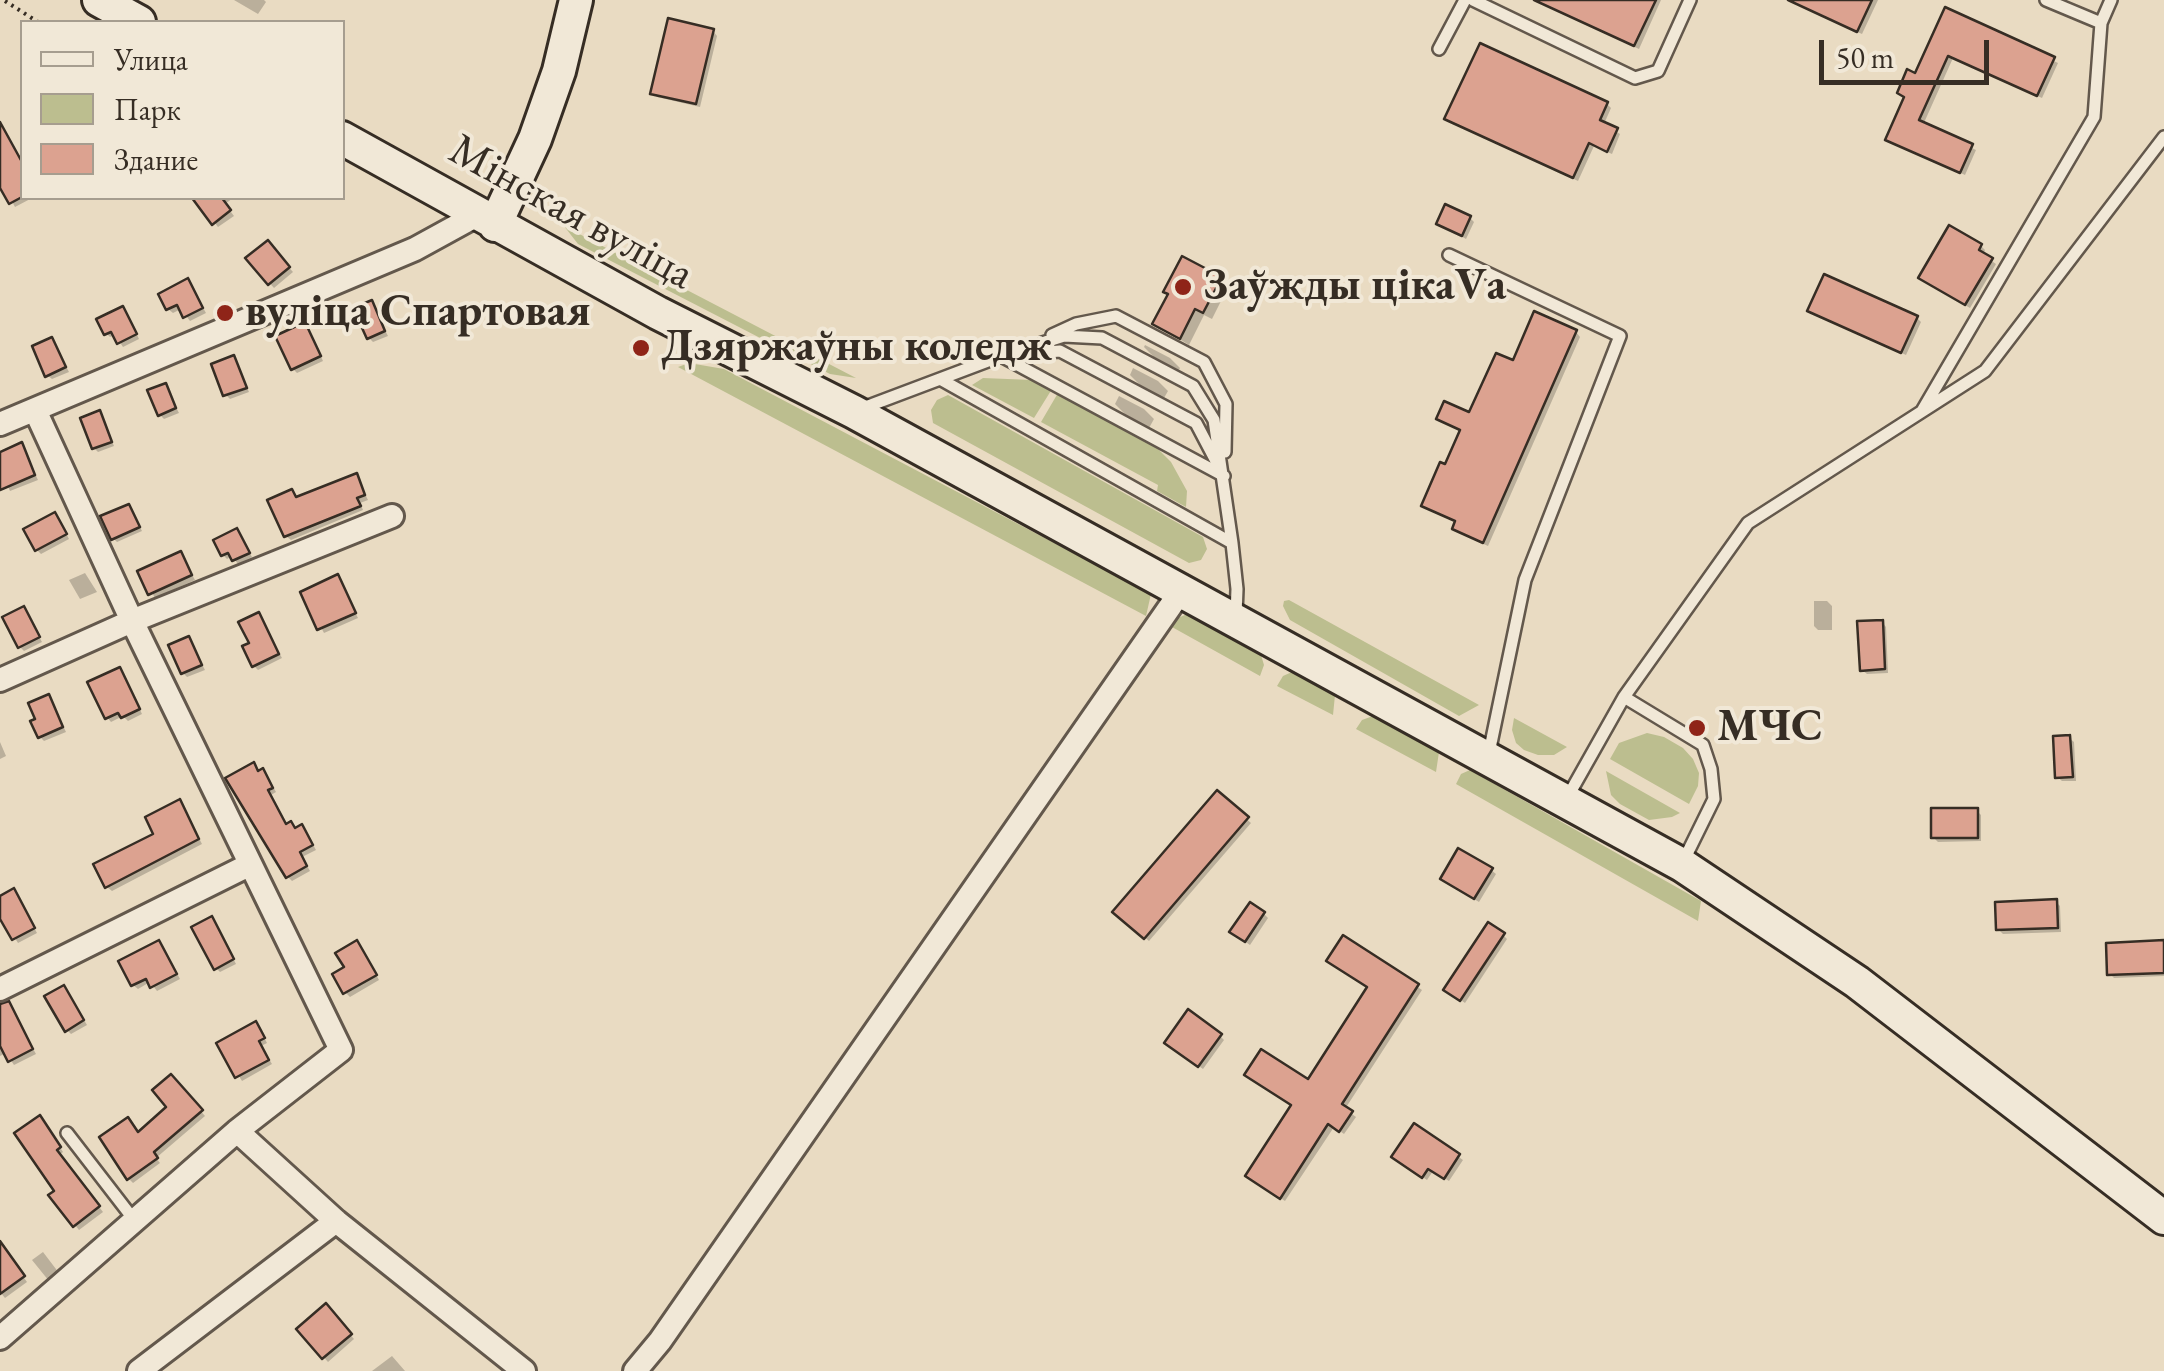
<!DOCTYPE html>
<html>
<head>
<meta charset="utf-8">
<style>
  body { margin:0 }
  #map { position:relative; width:2164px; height:1371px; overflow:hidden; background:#e9dbc2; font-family:"EB Garamond",serif }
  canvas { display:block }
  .legend { position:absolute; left:20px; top:20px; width:325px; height:180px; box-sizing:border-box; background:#f1e8d7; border:2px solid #a69d8f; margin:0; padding:12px 18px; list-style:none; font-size:30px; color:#362d24 }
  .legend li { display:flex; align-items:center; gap:20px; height:50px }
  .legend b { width:50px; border:2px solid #a69d8f }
  .scale { position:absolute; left:1819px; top:40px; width:170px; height:45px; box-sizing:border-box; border:5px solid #362d24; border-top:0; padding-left:12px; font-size:30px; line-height:35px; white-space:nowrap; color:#362d24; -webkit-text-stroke:8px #f1e8d7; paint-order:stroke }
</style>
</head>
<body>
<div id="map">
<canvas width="2164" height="1371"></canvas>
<ul class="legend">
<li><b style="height:12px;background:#f1e8d7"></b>Улица</li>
<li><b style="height:28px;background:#bcbe8f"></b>Парк</li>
<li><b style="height:28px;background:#dca290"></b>Здание</li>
</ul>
<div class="scale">50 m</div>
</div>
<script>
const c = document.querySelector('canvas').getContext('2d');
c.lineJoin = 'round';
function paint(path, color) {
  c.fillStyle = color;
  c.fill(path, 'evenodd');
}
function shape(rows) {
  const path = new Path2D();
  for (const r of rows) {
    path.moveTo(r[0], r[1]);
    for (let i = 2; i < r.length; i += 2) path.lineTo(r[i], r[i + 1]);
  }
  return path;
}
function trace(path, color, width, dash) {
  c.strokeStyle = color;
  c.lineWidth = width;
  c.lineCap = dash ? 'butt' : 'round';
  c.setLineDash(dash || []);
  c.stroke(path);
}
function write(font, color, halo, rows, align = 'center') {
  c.font = font + ' "EB Garamond",serif';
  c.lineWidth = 8;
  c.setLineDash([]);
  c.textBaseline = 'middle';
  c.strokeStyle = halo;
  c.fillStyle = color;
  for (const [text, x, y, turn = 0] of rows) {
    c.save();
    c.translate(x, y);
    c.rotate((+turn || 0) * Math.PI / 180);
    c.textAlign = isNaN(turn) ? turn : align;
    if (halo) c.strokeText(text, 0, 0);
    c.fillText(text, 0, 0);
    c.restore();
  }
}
paint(shape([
  [564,226,856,378,830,374,578,244],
  [689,363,724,369,1151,594,1146,616,678,367],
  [983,378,1032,380,1052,389,1034,418,972,385],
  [1058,393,1153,444,1171,462,1187,491,1186,507,1157,491,1158,485,1041,422],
  [948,395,1203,537,1207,549,1201,560,1189,563,933,423,931,410,937,400],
  [1289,600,1479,705,1459,716,1290,620,1283,606,1284,601],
  [1187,614,1261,655,1264,665,1260,676,1172,627,1178,618],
  [1292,672,1335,695,1333,715,1277,686,1283,676],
  [1373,716,1439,752,1436,772,1356,729,1362,720],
  [1514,718,1567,747,1554,755,1538,755,1524,750,1516,743,1512,730],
  [1647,733,1664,737,1683,748,1693,759,1699,773,1698,786,1689,804,1610,759,1619,743],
  [1470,770,1701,901,1698,921,1456,784,1461,774],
  [1606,771,1680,813,1672,817,1649,820,1620,804,1611,795]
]), '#bcbe8f');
paint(shape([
  [234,0,264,0,266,2,258,14],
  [1550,0,1661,0,1639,49,1552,8,1548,4],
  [1787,0,1878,0,1862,34],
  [1946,10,2058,63,2042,98,1953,58,1923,125,1976,150,1965,175,1888,139,1906,97,1900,93,1916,76],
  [713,31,717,36,700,107,657,97,653,93],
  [1607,104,1611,108,1604,124,1620,134,1612,154,1594,146,1578,181,1448,119],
  [0,127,22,164,22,198,32,198,15,207,0,180],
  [195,198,233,198,225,204,234,216,218,227],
  [1470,218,1474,222,1466,239,1439,223],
  [1950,228,1981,246,1985,250,1983,255,1996,264,1970,308,1925,282],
  [267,243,293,272,274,288,248,259],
  [1220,279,1228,287,1212,319,1204,315,1189,345,1155,324],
  [188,281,206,313,190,321,181,309,173,313,168,309],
  [371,303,388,336,373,342,369,338],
  [1810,310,1917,318,1921,322,1906,355],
  [127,314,139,339,123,347,115,335,110,337,106,333],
  [308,330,323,361,297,373,293,369],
  [1576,332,1580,337,1488,546,1459,533,1455,529,1458,522,1429,509,1462,432,1439,419,1470,415,1514,364],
  [52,340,69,372,52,379,47,375],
  [1145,345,1170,358,1180,368,1179,370,1154,357,1144,347],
  [234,358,249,392,230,399,226,395],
  [1133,368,1158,381,1168,391,1164,398,1140,385,1130,375],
  [165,386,179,413,164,419,160,415],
  [1119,396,1144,409,1154,419,1149,428,1125,414,1115,404],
  [100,413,114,446,98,452,94,448],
  [21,445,38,480,10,491,0,470],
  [356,476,368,500,360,503,363,510,291,540,286,536,291,492,297,500],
  [129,507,142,531,117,542,113,538],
  [59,520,69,539,41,554,37,550],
  [237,531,252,557,238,564,232,556,227,559,223,555],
  [181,554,195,580,155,598,140,572],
  [85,573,97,592,80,599,69,580],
  [337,577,358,618,324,633,303,593],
  [1814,601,1827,601,1832,606,1832,630,1818,630,1814,626],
  [24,609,42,642,24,651,20,647],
  [258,615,282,658,258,670,254,666,252,644],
  [1882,622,1886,627,1888,673,1867,674,1862,670],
  [189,639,205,670,187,677,183,673],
  [123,674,142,714,128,721,123,716,111,722,107,717],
  [49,697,66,732,44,741,40,737],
  [2069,738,2074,742,2076,781,2062,781,2057,777],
  [0,742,6,756,0,759],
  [254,766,267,776,276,792,271,795,287,826,306,832,316,850,302,857,310,871,292,881,288,877],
  [1217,793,1251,823,1149,941,1115,912],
  [180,802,202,844,112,891,107,887,156,835],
  [1977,811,1981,815,1981,841,1938,842,1933,837],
  [1491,870,1496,874,1479,902,1447,883],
  [14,891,37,933,18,943,0,914,0,899],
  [2056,902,2060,906,2061,932,2003,934,1998,929],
  [1264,914,1268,918,1250,945,1237,936],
  [215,923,236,964,220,972,216,968],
  [1503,935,1507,939,1465,1003,1451,993],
  [1344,938,1422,990,1345,1109,1356,1117,1344,1134,1334,1127,1285,1201,1252,1180,1309,1083,1370,988],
  [2164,943,2164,976,2114,978,2110,974],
  [163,947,180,979,157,991,150,982,138,989,133,985],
  [361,948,379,980,350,997,345,992,347,968],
  [68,993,87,1025,71,1034,67,1030],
  [11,1009,36,1054,14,1065,6,1053,0,1056,0,1014],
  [259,1028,267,1043,261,1046,272,1064,242,1081,219,1044],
  [1220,1036,1224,1040,1203,1069,1172,1047],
  [171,1078,205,1116,156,1158,160,1163,133,1183,129,1179,139,1134,170,1107],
  [44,1123,63,1152,59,1155,103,1212,79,1230,52,1196,57,1192],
  [1415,1126,1463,1160,1449,1181,1433,1171,1427,1180,1399,1161],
  [0,1245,27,1282,5,1298,0,1292],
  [43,1252,59,1273,49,1281,32,1260],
  [326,1307,354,1339,328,1362,299,1329],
  [392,1356,405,1371,372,1371]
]), '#0003');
const building = shape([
  [1534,0,1656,0,1634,46,1534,0],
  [1788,0,1872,0,1857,32,1788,0],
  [1945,7,2055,57,2037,96,1948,56,1919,120,1973,144,1960,173,1885,140,1904,97,1897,93,1907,69,1915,73,1945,7],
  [668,18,714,29,696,104,650,94,668,18],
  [1480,43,1608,102,1600,120,1618,128,1607,152,1589,143,1573,178,1444,119,1480,43],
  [0,122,22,162,22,197,9,204,0,188,0,122],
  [192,198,222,198,231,210,212,225,192,198],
  [1445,204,1471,216,1462,236,1436,224,1445,204],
  [1949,225,1982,244,1979,250,1993,258,1965,305,1918,278,1949,225],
  [268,240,290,267,268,285,245,258,268,240],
  [1182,256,1222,277,1203,313,1195,309,1180,339,1152,324,1168,294,1163,292,1182,256],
  [1824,274,1918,316,1901,353,1807,311,1824,274],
  [188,278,203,308,183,318,177,305,166,310,158,294,188,278],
  [372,300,385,331,367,339,353,308,372,300],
  [123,306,137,334,117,344,111,332,104,335,96,319,123,306],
  [1534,311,1577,330,1483,543,1452,529,1455,521,1421,506,1440,462,1445,464,1460,430,1436,419,1444,401,1469,412,1496,353,1513,360,1534,311],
  [305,322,321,356,291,370,275,336,305,322],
  [52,337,66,367,45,377,32,346,52,337],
  [234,355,247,388,223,396,211,364,234,355],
  [166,383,176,408,158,416,147,390,166,383],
  [100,410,112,442,92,449,80,418,100,410],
  [22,442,35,475,0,490,0,452,22,442],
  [357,473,365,495,357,498,361,506,284,537,267,500,292,489,296,497,357,473],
  [129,504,140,527,111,540,100,516,129,504],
  [55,512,67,534,35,551,23,529,55,512],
  [237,528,250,553,232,561,228,553,221,556,213,540,237,528],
  [181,551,192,575,148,595,137,571,181,551],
  [338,574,356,613,317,630,300,592,338,574],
  [24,606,40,637,18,648,2,617,24,606],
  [259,612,279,654,252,667,242,646,249,643,238,622,259,612],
  [1883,620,1885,669,1860,671,1857,621,1883,620],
  [189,636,202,665,181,674,168,645,189,636],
  [120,667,140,709,121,718,118,713,105,719,87,682,120,667],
  [49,694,63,727,38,738,30,721,35,719,28,703,49,694],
  [2070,735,2073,777,2055,778,2053,736,2070,735],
  [254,762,258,771,263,768,273,788,268,790,286,824,291,821,295,828,302,824,313,845,300,852,307,866,286,878,225,778,254,762],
  [1217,790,1249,817,1144,939,1112,912,1217,790],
  [180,799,199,839,105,888,93,864,153,834,145,817,180,799],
  [1931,808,1978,808,1978,838,1931,838,1931,808],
  [1458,848,1493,868,1474,899,1440,879,1458,848],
  [14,888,35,928,12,940,0,919,0,896,14,888],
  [2057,899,2058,928,1996,930,1995,902,2057,899],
  [1250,902,1265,912,1245,942,1229,932,1250,902],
  [212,916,234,959,214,970,191,927,212,916],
  [1488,922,1505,933,1460,1001,1443,990,1488,922],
  [1343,935,1419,984,1342,1104,1353,1111,1339,1132,1328,1124,1280,1199,1245,1176,1291,1105,1244,1075,1261,1049,1308,1079,1367,987,1326,961,1343,935],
  [159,940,177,974,150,988,146,979,131,986,118,961,159,940],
  [357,940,377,975,343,994,332,974,344,967,335,953,357,940],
  [2164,940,2164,973,2107,975,2106,943,2164,940],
  [64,985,84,1020,65,1032,44,996,64,985],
  [9,1001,33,1049,8,1062,0,1046,0,1004,9,1001],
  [1188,1009,1222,1034,1198,1067,1164,1043,1188,1009],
  [256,1021,265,1038,259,1041,269,1060,235,1078,216,1043,256,1021],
  [171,1074,203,1110,154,1152,158,1158,127,1180,99,1137,128,1117,138,1132,166,1107,152,1090,171,1074],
  [40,1115,61,1147,57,1150,100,1206,73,1227,48,1195,54,1191,14,1133,40,1115],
  [1414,1123,1460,1154,1444,1179,1428,1169,1422,1178,1391,1157,1414,1123],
  [0,1241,25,1276,0,1294,0,1241],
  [326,1303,352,1334,322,1359,296,1329,326,1303]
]);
paint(building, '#dca290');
trace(building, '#362d24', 2.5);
const lane = shape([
  [1473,0,1635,78,1658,71,1690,0],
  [2101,23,2111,0],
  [1439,49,1465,0],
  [1449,255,1620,336,1525,580,1489,753],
  [1052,335,1076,324,1116,316,1204,362,1226,404,1225,452],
  [1023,354,1060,351,1196,423,1217,463],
  [1001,356,1224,476],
  [940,379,1232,543],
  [863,408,1001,356,1064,336,1102,338,1193,386,1214,420,1232,543,1237,589,1236,615],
  [1922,411,2094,117,2101,23,2046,0],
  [1624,697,1703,745,1711,769,1714,799,1682,864],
  [1567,798,1624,697,1748,523,1985,371,2164,137],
  [67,1133,128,1212]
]);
const street = shape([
  [0,424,415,249,477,215],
  [0,680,132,621,392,516],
  [0,989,249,865],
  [237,1131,336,1221,524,1371],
  [0,1338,237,1131,341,1050,132,621,35,410],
  [139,1371,336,1221],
  [635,1371,660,1341,1181,591]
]);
const secondary = shape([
  [99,0,139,22],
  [342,138,658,313,854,412,1682,865,1857,982,2164,1218],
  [495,225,535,139,559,71,576,0]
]);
trace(lane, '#63584c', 16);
trace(street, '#63584c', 28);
trace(secondary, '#362d24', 38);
trace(shape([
  [5,1,38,22]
]), '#362d24', 4, [2.5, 5]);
trace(lane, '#f1e8d7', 11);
trace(street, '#f1e8d7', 22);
trace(secondary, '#f1e8d7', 32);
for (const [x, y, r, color] of [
  [1183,287,10,"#8f2418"],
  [225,313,10,"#8f2418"],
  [641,348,10,"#8f2418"],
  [1697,728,10,"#8f2418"]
]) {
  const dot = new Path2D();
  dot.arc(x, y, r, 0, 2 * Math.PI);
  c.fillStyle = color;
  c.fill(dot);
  trace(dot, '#f1e8d7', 4);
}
write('45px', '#362d24', '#f1e8d7', [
  ["Мінская вуліца",571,213,29]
]);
write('bold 45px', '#362d24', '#f1e8d7', [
  ["Заўжды цікаVа",1203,287],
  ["вуліца Спартовая",245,313],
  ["Дзяржаўны коледж",661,348],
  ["МЧС",1717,728]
], 'left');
</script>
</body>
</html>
